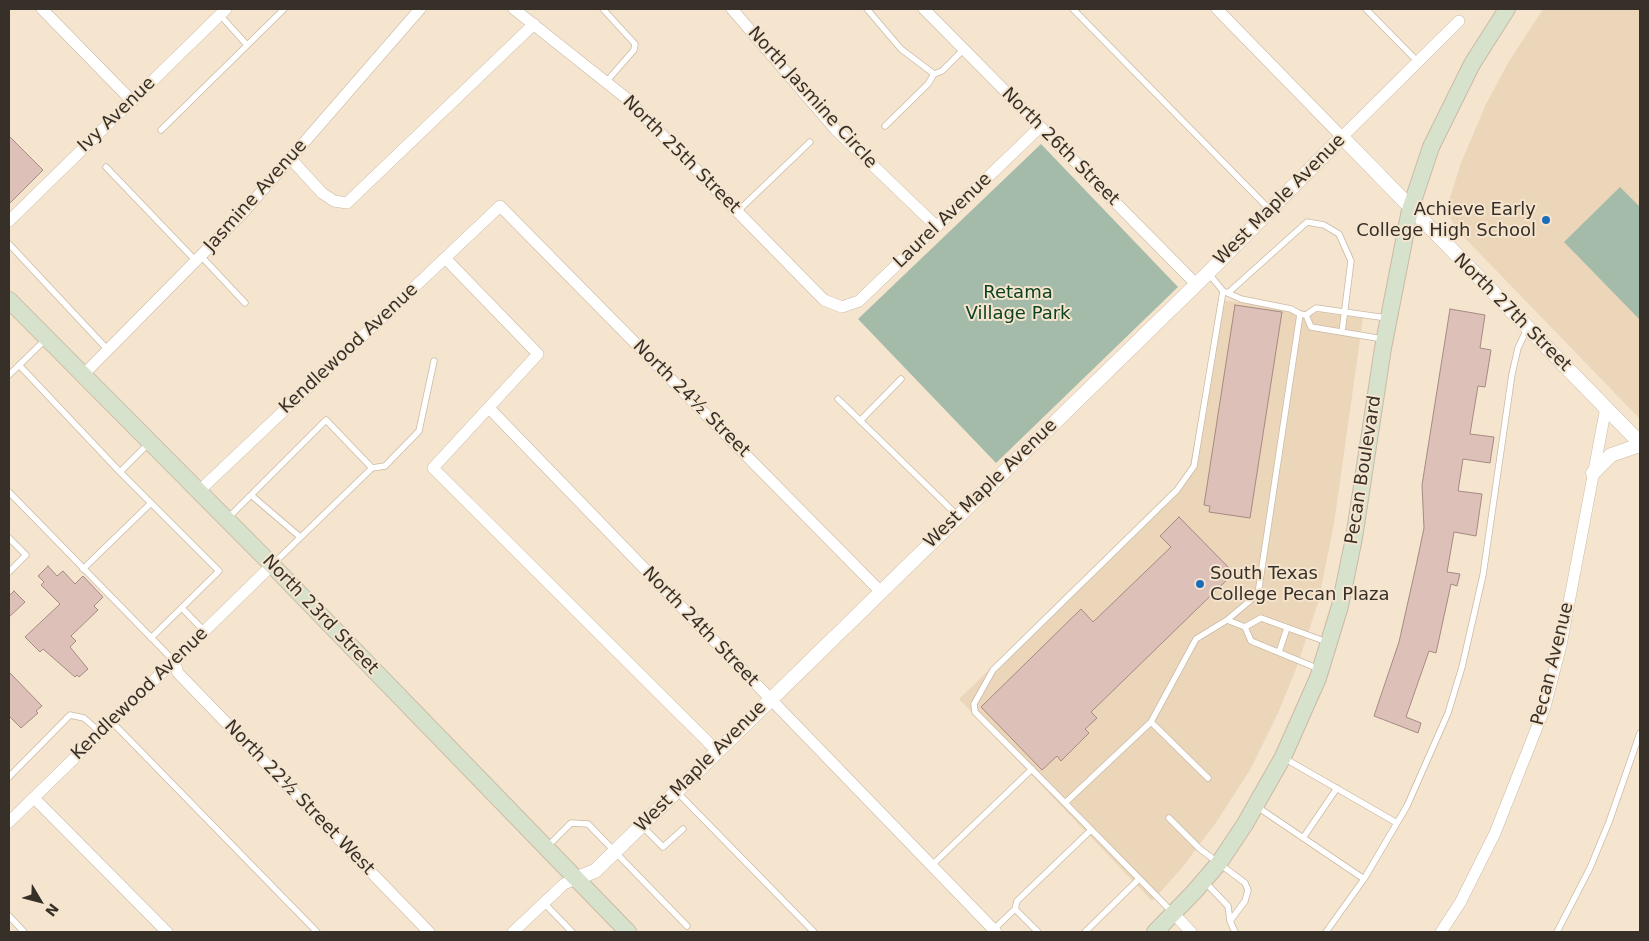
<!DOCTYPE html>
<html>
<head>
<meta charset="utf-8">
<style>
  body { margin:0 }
  #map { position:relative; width:1649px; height:941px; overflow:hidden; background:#f5e4ce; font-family:"DejaVu Sans",sans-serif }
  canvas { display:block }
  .frame { position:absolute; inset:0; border:10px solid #373028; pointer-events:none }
  .north { position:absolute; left:15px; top:876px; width:50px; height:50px; -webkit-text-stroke:4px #f5e4ce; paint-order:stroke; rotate:127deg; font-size:14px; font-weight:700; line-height:20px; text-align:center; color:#373028 }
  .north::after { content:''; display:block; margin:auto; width:18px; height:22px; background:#373028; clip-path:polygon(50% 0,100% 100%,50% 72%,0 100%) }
</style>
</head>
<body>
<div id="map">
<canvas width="1649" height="941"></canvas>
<div class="frame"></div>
<div class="north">N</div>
</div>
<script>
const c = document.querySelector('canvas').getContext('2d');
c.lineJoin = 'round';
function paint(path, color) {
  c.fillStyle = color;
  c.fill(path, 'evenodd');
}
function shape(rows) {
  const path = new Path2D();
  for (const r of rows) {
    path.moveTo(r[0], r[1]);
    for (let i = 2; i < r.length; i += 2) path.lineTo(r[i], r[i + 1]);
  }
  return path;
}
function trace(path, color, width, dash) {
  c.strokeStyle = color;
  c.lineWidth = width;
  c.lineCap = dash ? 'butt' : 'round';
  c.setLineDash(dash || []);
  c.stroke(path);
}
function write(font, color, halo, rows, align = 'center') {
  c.font = font + ' "DejaVu Sans",sans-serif';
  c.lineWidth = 4;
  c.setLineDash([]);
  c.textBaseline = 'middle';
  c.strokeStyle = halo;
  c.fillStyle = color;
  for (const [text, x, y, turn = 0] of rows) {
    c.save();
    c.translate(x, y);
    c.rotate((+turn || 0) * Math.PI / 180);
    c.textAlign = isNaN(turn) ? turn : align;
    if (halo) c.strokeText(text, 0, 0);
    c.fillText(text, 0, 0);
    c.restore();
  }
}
paint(shape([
  [1543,9,1640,9,1640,419,1457,230,1446,210,1461,163,1486,104,1508,63],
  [1220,300,1363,318,1334,524,1318,603,1296,669,1278,713,1250,770,1215,824,1181,869,1152,901,959,699,1177,488,1189,471]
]), '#ecd6ba');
paint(shape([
  [1041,144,1178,287,996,463,858,319],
  [1620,187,1640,207,1640,320,1564,242]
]), '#a5bbaa');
const building = shape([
  [9,136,43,170,9,204,9,136],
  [1235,305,1282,312,1250,518,1209,512,1210,506,1204,505,1235,305],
  [1450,309,1485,315,1480,348,1491,350,1485,387,1478,386,1470,434,1494,437,1490,463,1463,459,1458,491,1482,494,1476,536,1454,532,1447,572,1460,574,1457,586,1451,584,1436,653,1429,651,1406,717,1421,723,1418,733,1374,716,1399,642,1416,566,1424,528,1422,485,1450,309],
  [1179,517,1234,573,1091,712,1097,718,1085,729,1089,733,1061,761,1057,756,1042,770,981,707,1081,609,1093,622,1171,547,1160,536,1179,517],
  [48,566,57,576,63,571,75,584,83,576,103,597,94,606,98,610,71,636,76,641,70,647,88,669,79,677,77,675,75,677,43,649,40,652,25,637,60,604,41,585,44,582,38,576,48,566],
  [14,591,25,602,9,617,9,596,14,591],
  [9,672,42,706,36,711,38,713,21,728,9,716,9,672]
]);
paint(building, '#ddc0b8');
trace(building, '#a58a82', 1);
const service = shape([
  [603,9,635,44,634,50,606,82],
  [867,9,901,49,934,74,942,71,964,49],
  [1073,9,1270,210],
  [1366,9,1418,62],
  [220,15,247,45],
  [885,126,928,84,934,74],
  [161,130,284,9],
  [106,167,196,261],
  [738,211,810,142],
  [9,244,108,350],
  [201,256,245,303],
  [1209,274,1223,291,1241,299,1291,309,1300,314,1306,315,1316,308,1387,318],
  [1228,293,1307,222,1324,225,1339,234,1351,261,1342,332],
  [1306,315,1311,327,1383,339],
  [19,365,120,472,219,571,151,638],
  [9,375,45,340],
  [838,399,958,516],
  [860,421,901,379],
  [372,468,385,466,419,431,434,361],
  [120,472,148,444],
  [9,492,174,661],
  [251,495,300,537],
  [228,518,326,420,372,468,273,564],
  [9,538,26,555,9,572],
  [83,569,151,503],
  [182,608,204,631],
  [1227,620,1245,627,1251,641,1319,669],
  [1245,627,1261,618,1327,642],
  [1279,652,1287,628],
  [112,722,317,932],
  [1151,722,1208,778],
  [1284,758,1397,823],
  [9,777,70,715,84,718,101,733],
  [677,792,814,932],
  [1065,803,975,712,974,704,993,670,1177,490,1194,466,1223,291],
  [1256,806,1364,879],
  [1169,818,1200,849,1245,883,1248,890,1245,901,1230,921],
  [642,826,663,847,683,829],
  [1303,838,1337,788],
  [547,847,571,823,588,824,687,926],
  [931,866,1032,769],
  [1205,882,1228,906,1230,921,1235,932],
  [544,903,572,932],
  [1015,909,1038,932],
  [1172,912,1065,803,1151,722,1196,639,1227,620,1258,594,1300,314],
  [9,916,24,932],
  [992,931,1015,909,1017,901,1091,830],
  [1085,932,1139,879],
  [1326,932,1364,879,1407,806,1448,713,1462,667,1483,575,1512,374,1518,348,1527,329],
  [1557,932,1590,868,1609,822,1640,733]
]);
const minor = shape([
  [42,9,132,101],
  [514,9,626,98,824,300,842,307,859,301,1040,127],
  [732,9,835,129,937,227],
  [924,9,1196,284],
  [1217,9,1342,137,1459,21],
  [290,158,322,193,334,201,347,203,534,24],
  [9,221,226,9],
  [445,258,538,354,433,468,717,751],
  [83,375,241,215,420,9],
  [489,408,996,932],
  [198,492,500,206,881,592],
  [174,661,178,673,429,932],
  [34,798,167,932],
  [9,822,272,565],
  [1174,914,1191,932],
  [513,932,564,884,577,878],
  [1441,932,1460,903,1495,833,1545,707,1561,645,1606,407]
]);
const tertiary = shape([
  [1593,473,1611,455,1640,445],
  [577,878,595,871,1208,273,1342,137,1640,443]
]);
const secondary = shape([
  [9,300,272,565,628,932],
  [1155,932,1194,892,1219,863,1245,824,1283,757,1318,678,1340,606,1354,538,1383,348,1410,210,1431,147,1472,64,1507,9]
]);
trace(service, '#cabaa5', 7);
trace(minor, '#cabaa5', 12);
trace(tertiary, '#cabaa5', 15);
trace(secondary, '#cabaa5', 18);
trace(service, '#fff', 5.5);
trace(minor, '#fff', 11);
trace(tertiary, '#fff', 14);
trace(secondary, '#d7e2cd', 16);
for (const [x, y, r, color] of [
  [1546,220,5,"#1b6ebc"],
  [1200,584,5,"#1b6ebc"]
]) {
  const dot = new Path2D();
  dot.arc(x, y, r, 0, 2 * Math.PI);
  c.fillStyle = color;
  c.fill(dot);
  trace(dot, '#f5e4ce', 2);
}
write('18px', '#373028', '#f5e4ce', [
  ["North Jasmine Circle",812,98,48],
  ["Ivy Avenue",117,115,-44],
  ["North 26th Street",1060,147,45],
  ["North 25th Street",681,155,45],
  ["Jasmine Avenue",256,196,-48],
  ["West Maple Avenue",1280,200,-45],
  ["Laurel Avenue",943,221,-44],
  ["North 27th Street",1512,313,45],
  ["Kendlewood Avenue",349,349,-43],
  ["North 24½ Street",691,399,45],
  ["Pecan Boulevard",1364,470,-81],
  ["West Maple Avenue",991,484,-44],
  ["North 23rd Street",320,615,46],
  ["North 24th Street",700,627,46],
  ["Pecan Avenue",1553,664,-76],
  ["Kendlewood Avenue",140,694,-44],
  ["West Maple Avenue",701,767,-45],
  ["North 22½ Street West",299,798,46]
]);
write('18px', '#373028', '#f5e4ce', [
  ["Achieve Early",1536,210],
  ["College High School",1536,231],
  ["South Texas",1210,574,"left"],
  ["College Pecan Plaza",1210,595,"left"]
], 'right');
write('18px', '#0b4321', '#f5e4ce', [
  ["Retama",1018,293],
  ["Village Park",1018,314]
]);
</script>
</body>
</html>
